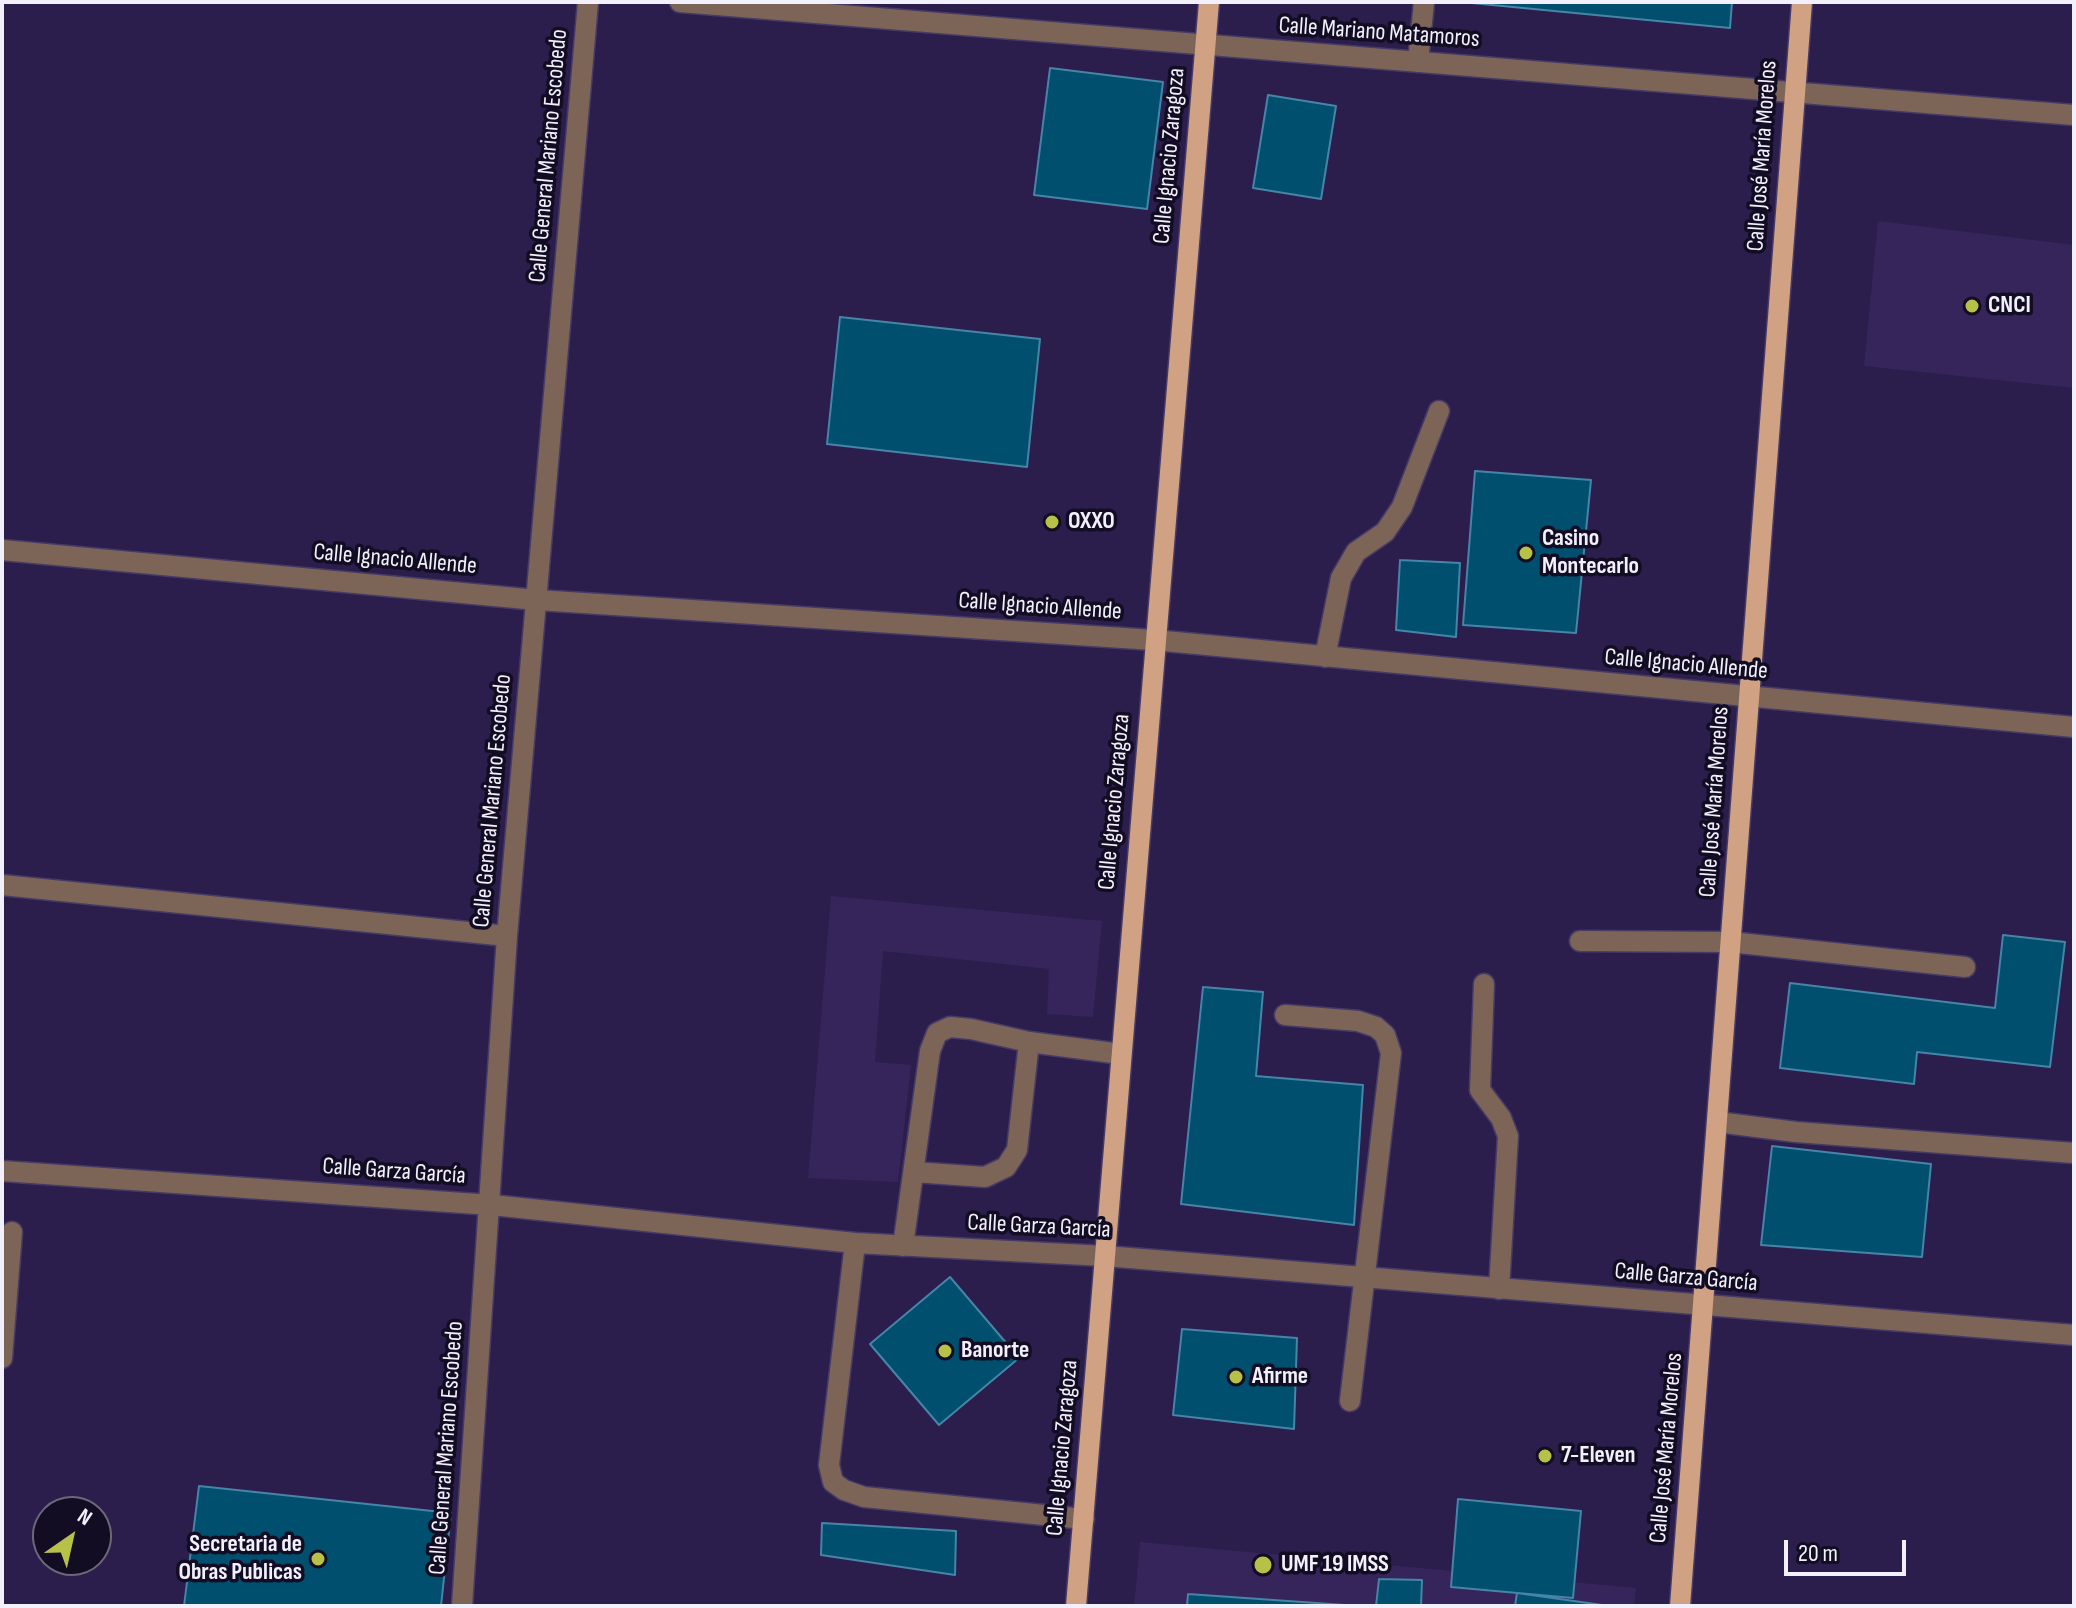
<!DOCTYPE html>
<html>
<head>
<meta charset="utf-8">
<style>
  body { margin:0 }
  #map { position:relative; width:2076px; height:1608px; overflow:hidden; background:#2b1e4d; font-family:"Sofia Sans Condensed",sans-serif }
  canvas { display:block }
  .frame { position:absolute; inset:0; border:4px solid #f2f0fc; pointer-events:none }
  .north { position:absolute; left:32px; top:1496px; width:80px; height:80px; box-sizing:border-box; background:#120d22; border:2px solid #6c6879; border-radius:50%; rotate:34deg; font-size:22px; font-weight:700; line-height:32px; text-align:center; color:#f2f0fc }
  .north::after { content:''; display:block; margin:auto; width:28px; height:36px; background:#b7c148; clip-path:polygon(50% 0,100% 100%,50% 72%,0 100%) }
  .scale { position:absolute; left:1784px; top:1540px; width:122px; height:36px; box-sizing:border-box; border:4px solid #f2f0fc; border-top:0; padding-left:10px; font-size:24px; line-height:28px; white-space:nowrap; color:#f2f0fc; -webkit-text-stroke:6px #120d22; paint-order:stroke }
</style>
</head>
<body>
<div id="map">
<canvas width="2076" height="1608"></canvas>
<div class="frame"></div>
<div class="north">N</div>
<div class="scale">20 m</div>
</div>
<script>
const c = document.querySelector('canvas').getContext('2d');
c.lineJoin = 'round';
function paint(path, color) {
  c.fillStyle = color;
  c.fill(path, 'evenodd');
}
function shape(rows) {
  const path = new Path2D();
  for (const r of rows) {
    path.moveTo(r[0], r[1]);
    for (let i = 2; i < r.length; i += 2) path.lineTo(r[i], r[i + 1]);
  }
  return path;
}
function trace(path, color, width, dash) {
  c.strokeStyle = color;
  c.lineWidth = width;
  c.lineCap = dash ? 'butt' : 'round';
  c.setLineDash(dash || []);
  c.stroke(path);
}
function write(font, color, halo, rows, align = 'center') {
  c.font = font + ' "Sofia Sans Condensed",sans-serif';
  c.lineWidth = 7;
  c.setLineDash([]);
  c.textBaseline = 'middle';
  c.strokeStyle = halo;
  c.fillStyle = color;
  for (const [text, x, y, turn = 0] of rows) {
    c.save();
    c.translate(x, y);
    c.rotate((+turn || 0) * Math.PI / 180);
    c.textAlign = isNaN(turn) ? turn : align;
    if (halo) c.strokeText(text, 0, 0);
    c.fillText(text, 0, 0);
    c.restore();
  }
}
paint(shape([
  [1878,221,2074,245,2074,388,1864,366],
  [831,896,1102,921,1093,1017,1047,1014,1049,969,883,951,875,1062,911,1065,898,1182,808,1178],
  [1140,1542,1636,1588,1634,1606,1134,1606]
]), '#35255b');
const building = shape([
  [1461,2,1732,2,1730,28,1461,2],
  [1050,68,1163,82,1147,209,1034,195,1050,68],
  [1268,95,1336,106,1321,199,1253,188,1268,95],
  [840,317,1040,339,1027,467,827,444,840,317],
  [1475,471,1591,480,1576,633,1463,625,1475,471],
  [1400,560,1460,563,1456,637,1396,630,1400,560],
  [2003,935,2065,942,2050,1067,1917,1052,1914,1084,1780,1068,1790,983,1995,1008,2003,935],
  [1203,987,1263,992,1256,1076,1363,1085,1354,1225,1181,1204,1203,987],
  [1772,1146,1931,1164,1922,1257,1761,1245,1772,1146],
  [950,1277,1019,1358,939,1425,870,1344,950,1277],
  [1182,1329,1297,1338,1294,1429,1173,1415,1182,1329],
  [199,1486,451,1513,441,1606,184,1606,199,1486],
  [1458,1499,1581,1511,1573,1598,1451,1587,1458,1499],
  [822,1523,956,1531,955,1575,821,1555,822,1523],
  [1379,1579,1422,1580,1421,1606,1376,1606,1379,1579],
  [1517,1593,1602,1605,1602,1606,1515,1606,1517,1593],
  [1188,1594,1345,1605,1187,1606,1188,1594]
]);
paint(building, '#014f6e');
trace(building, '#4685a7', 2);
const minor = shape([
  [680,2,2074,115],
  [1418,62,1424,2],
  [2,550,537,600,1154,640,2074,727],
  [1325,657,1341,578,1356,552,1385,532,1402,507,1439,411],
  [2,885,507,936],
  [1580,941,1730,942,1965,967],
  [1484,984,1480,1090,1501,1118,1508,1136,1499,1289],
  [1285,1015,1358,1021,1376,1027,1385,1035,1391,1053,1350,1401],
  [1717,1122,1796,1132,2074,1153],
  [2,1171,492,1205,855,1243,1105,1256,2074,1335],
  [914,1172,985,1177,1006,1167,1017,1150,1029,1042],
  [855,1243,829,1465,833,1482,844,1490,864,1497,1084,1519],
  [903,1246,930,1051,937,1033,950,1027,971,1029,1029,1042,1121,1054],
  [2,1358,12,1232],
  [462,1606,507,936,588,2]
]);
const major = shape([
  [1076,1606,1209,2],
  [1680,1606,1802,2]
]);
trace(minor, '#473b66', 23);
trace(major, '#473b66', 23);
trace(minor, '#7c6557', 20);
trace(major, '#d1a183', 20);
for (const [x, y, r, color] of [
  [1972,306,8,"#b7c148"],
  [1052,522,8,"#b7c148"],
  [1526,553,8,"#b7c148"],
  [945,1351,8,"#b7c148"],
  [1236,1377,8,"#b7c148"],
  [1545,1456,8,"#b7c148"],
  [318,1559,8,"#b7c148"],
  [1263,1565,10,"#b7c148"]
]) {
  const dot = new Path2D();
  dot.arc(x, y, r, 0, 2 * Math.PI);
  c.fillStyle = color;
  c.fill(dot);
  trace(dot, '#120d22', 3);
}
write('24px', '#f2f0fc', '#120d22', [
  ["Calle Mariano Matamoros",1379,33,4],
  ["Calle General Mariano Escobedo",549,156,-85],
  ["Calle Ignacio Zaragoza",1170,156,-85],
  ["Calle José María Morelos",1763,156,-86],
  ["Calle Ignacio Allende",395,560,5],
  ["Calle Ignacio Allende",1040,607,4],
  ["Calle Ignacio Allende",1686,665,5],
  ["Calle General Mariano Escobedo",493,801,-85],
  ["Calle Ignacio Zaragoza",1115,802,-85],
  ["Calle José María Morelos",1715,802,-86],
  ["Calle Garza García",394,1172,4],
  ["Calle Garza García",1039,1227,3],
  ["Calle Garza García",1686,1278,5],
  ["Calle General Mariano Escobedo",447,1448,-86],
  ["Calle Ignacio Zaragoza",1063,1448,-85],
  ["Calle José María Morelos",1667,1448,-85]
]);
write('bold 24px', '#f2f0fc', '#120d22', [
  ["CNCI",1988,306],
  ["OXXO",1068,522],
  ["Casino",1542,539],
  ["Montecarlo",1542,567],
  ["Banorte",961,1351],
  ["Afirme",1252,1377],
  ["7-Eleven",1561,1456],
  ["Secretaria de",302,1545,"right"],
  ["Obras Publicas",302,1573,"right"],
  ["UMF 19 IMSS",1281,1565]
], 'left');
</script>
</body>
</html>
